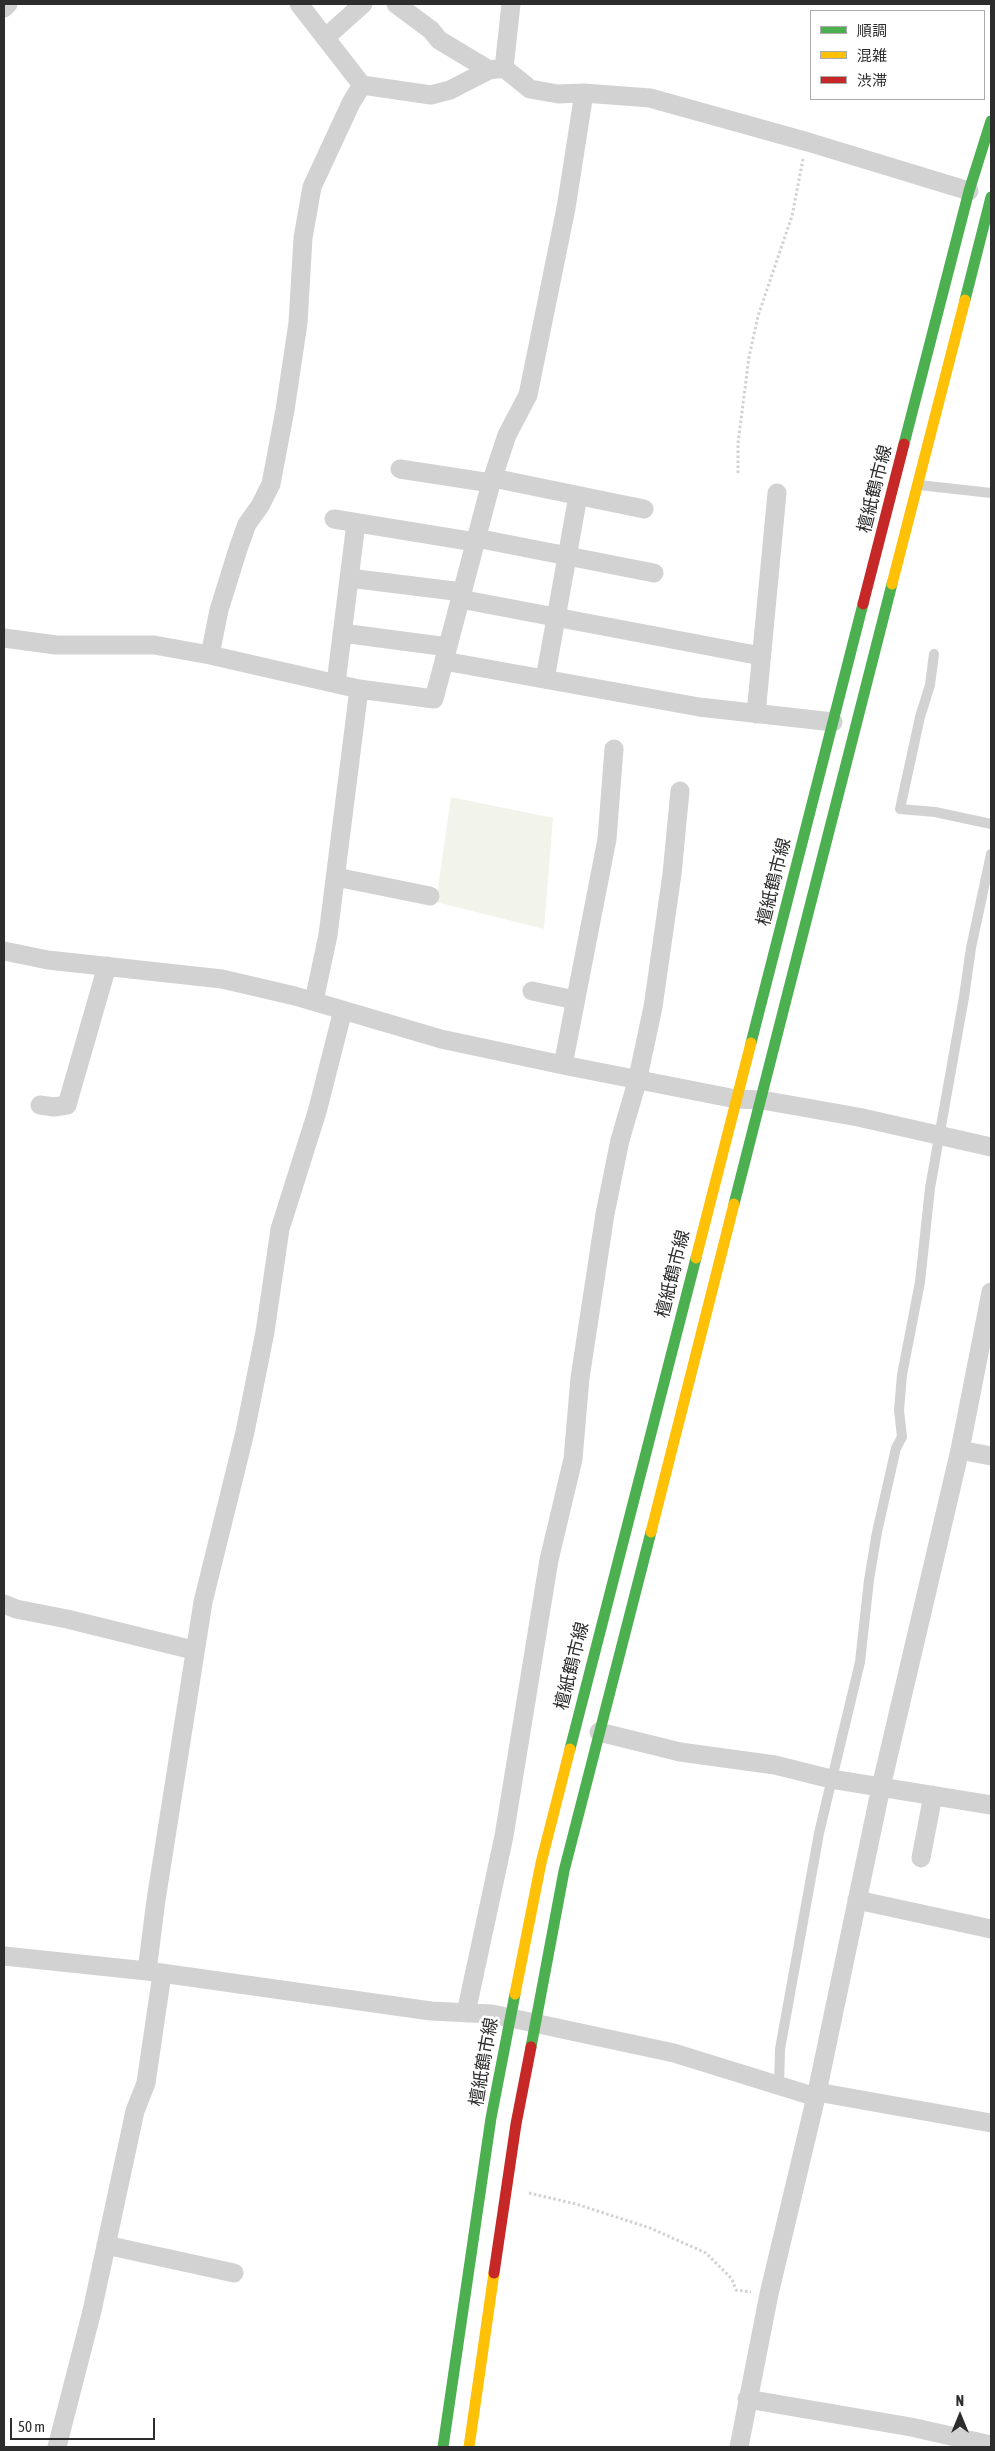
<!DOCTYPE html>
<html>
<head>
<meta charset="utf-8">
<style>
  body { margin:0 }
  #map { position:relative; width:995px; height:2451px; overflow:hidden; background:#fff; font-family:"Asap Condensed","Noto Sans JP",sans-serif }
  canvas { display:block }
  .frame { position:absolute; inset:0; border:5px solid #2d2d2d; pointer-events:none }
  .legend { position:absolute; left:810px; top:10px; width:175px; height:90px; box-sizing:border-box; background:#fff; border:1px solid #ababab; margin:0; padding:6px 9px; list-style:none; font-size:15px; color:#2d2d2d }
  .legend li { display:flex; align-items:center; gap:10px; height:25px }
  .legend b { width:25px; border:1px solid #ababab }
  .north { position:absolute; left:935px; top:2391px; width:50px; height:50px; -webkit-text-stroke:4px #fff; paint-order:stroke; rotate:0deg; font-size:14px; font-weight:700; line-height:20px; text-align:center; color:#2d2d2d }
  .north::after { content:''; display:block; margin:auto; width:18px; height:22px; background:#2d2d2d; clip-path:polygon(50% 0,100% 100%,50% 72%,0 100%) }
  .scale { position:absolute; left:10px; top:2418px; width:145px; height:22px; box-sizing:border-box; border:2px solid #2d2d2d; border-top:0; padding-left:6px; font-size:15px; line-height:18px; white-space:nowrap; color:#2d2d2d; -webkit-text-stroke:4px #fff; paint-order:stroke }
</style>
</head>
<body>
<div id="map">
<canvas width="995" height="2451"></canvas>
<div class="frame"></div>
<ul class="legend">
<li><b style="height:6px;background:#4caf50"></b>順調</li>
<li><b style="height:6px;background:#ffc107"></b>混雑</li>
<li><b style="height:6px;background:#c62828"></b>渋滞</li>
</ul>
<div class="north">N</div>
<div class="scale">50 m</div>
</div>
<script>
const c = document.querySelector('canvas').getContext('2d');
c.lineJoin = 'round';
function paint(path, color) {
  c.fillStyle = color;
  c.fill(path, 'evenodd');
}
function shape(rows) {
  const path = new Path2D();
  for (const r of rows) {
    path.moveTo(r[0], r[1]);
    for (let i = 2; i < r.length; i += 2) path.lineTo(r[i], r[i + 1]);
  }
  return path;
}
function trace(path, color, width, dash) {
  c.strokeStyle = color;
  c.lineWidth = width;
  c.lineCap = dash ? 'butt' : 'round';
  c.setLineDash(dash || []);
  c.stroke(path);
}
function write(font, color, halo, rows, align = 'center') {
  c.font = font + ' "Asap Condensed","Noto Sans JP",sans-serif';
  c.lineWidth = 5;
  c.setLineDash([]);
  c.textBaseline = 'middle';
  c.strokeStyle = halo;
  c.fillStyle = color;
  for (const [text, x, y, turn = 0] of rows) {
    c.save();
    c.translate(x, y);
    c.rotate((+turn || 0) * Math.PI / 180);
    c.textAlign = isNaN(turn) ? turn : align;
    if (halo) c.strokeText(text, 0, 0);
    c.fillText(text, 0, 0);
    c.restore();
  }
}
paint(shape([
  [451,797,553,818,544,929,436,902]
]), '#f2f4eb');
trace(shape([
  [738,473,738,443,749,357,758,316,792,216,803,159],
  [529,2193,576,2204,650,2228,706,2253,732,2279,736,2290,751,2292]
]), '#d2d2d2', 3, [2.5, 2.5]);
trace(shape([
  [919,485,991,493],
  [934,654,930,685,920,717,900,809,935,812,991,824],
  [779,2087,780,2049,819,1833,860,1662,869,1580,877,1532,896,1448,902,1437,899,1410,902,1375,920,1282,930,1188,964,997,971,948,991,854]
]), '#d2d2d2', 10);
trace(shape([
  [299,4,362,85,431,95,450,90,489,70,504,68,530,89,558,94,584,93,650,98,808,142,969,191],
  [396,4,431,30,439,40,489,70],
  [4,8,8,4],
  [325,38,363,4],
  [504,68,511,4],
  [400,469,491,483],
  [493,478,644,509],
  [334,519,475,542],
  [476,538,654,573],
  [349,578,462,592],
  [460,599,761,656],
  [342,633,448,647],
  [4,638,56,645,154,645,210,655,359,689,328,935,314,1001],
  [210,655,219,610,238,549,247,524,260,506,271,484,285,410,298,323,303,238,312,187,351,103,362,85],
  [444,661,699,707,833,722],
  [545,679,578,496],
  [336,683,356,523],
  [359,689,434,699,491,483,507,435,528,395,566,208,584,93],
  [756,714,777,493],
  [336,877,430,896],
  [4,951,48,960,222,979,295,996,441,1039,563,1065,736,1099,762,1100,858,1117,991,1147],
  [532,991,575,1000],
  [563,1065,607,839,614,749],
  [40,1105,54,1107,67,1105,107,966],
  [960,1450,991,1456],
  [4,1604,16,1609,67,1619,193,1650],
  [599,1732,680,1752,775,1765,831,1779,991,1805],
  [921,1858,933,1795],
  [857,1900,991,1929],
  [4,1956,147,1971,431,2011,492,2014,674,2053,816,2097],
  [147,1971,156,1900,203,1602,245,1432,265,1332,280,1229,317,1112,343,1010],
  [466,2013,504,1836,549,1560,573,1459,580,1378,605,1214,620,1140,637,1082,653,1007,672,874,680,791],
  [817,2092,991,2123],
  [106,2245,234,2273],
  [747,2399,911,2427,991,2445],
  [57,2447,92,2311,135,2111,146,2083,162,1974],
  [739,2447,769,2294,816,2097,881,1787,960,1450,991,1292]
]), '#d2d2d2', 19);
trace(shape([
  [965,300,991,197],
  [904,444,969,191,991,121],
  [751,1043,863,604],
  [734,1204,892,584],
  [570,1749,696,1258],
  [531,2047,564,1871,651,1532],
  [443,2447,491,2118,515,1994]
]), '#4caf50', 11);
trace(shape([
  [892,584,965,300],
  [696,1258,751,1043],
  [651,1532,734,1204],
  [515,1994,541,1863,570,1749],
  [469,2447,494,2273]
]), '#ffc107', 11);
trace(shape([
  [863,604,904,444],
  [494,2273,516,2124,531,2047]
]), '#c62828', 11);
write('18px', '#2d2d2d', '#fff', [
  ["檀紙鶴市線",875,489,-76],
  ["檀紙鶴市線",774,882,-76],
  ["檀紙鶴市線",673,1274,-76],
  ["檀紙鶴市線",572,1666,-76],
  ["檀紙鶴市線",484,2062,-80]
]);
</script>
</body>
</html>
